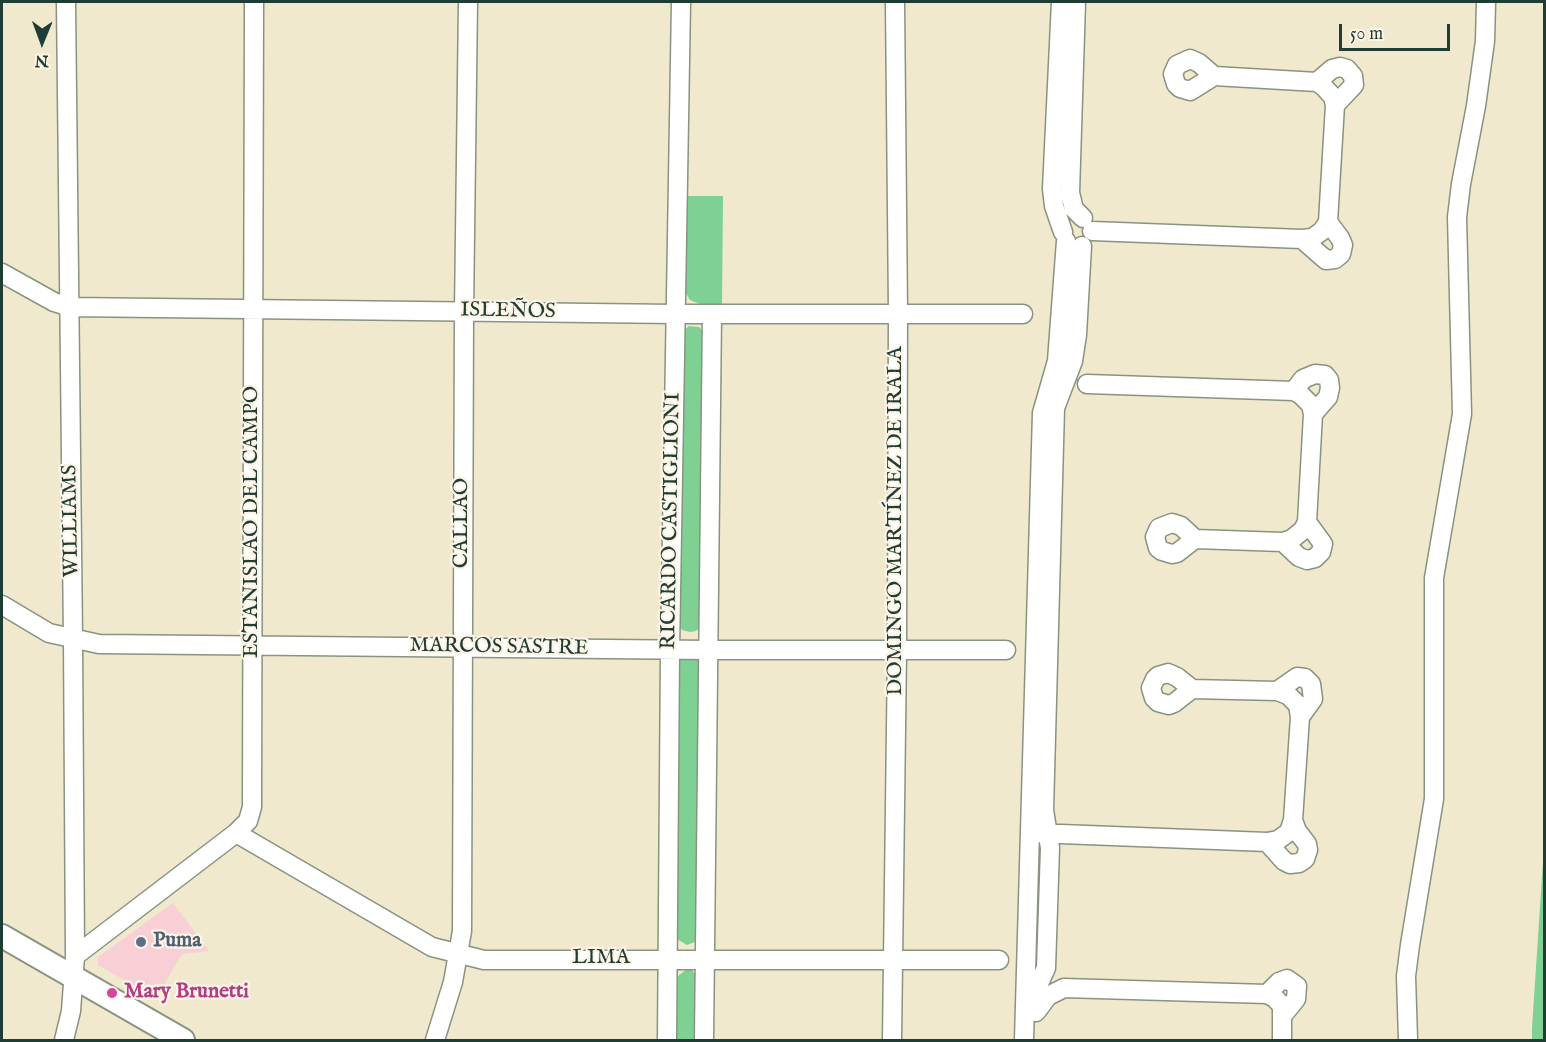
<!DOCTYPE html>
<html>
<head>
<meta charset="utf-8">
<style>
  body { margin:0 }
  #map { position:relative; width:1546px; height:1042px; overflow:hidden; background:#f0e9cd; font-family:"IM FELL English",serif }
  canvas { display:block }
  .frame { position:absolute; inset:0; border:3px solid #1f3d34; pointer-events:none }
  .north { position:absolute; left:12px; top:12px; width:60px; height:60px; -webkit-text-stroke:4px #fcf5e5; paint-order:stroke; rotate:181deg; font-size:16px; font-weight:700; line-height:24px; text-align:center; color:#1f3d34 }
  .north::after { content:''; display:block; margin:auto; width:21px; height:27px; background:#1f3d34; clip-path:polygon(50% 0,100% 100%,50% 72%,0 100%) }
  .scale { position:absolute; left:1339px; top:24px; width:111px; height:27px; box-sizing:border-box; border:3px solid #1f3d34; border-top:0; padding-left:8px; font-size:18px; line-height:21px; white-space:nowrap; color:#1f3d34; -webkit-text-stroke:4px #fcf5e5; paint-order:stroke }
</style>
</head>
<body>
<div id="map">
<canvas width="1546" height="1042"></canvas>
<div class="frame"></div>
<div class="north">N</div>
<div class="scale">50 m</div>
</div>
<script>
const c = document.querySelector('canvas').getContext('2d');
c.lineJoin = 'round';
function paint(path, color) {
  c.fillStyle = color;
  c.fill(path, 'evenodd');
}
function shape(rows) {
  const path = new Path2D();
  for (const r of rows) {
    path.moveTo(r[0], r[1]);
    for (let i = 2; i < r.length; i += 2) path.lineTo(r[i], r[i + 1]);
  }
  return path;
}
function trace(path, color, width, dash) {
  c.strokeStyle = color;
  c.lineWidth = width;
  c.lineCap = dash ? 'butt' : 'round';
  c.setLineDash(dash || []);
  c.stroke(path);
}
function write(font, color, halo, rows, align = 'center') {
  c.font = font + ' "IM FELL English",serif';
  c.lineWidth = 4.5;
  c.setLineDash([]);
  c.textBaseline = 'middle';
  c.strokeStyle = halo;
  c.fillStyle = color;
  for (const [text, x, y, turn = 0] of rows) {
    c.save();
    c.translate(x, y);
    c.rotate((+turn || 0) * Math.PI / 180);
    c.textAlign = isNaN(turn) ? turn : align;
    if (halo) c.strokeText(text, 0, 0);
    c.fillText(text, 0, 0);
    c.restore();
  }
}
paint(shape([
  [173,903,209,951,182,954,156,998,98,965,98,957]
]), '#f7cfd5');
paint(shape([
  [686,196,723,196,722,304,700,304,690,300,687,295,685,291],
  [689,326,699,327,703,331,701,627,696,631,690,632,682,630,679,626,684,330],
  [681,657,699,658,697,941,687,945,677,939,676,935,679,661],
  [1544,846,1544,1040,1532,1040,1532,1028],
  [687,969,692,970,699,980,698,1040,675,1040,676,983,678,976]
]), '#7fd193');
const minor = shape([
  [1061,2,1052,189,1054,206,1063,232],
  [1076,2,1070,193,1074,209,1083,218],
  [1317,82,1332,69,1340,67,1347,69,1353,76,1354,85,1335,105],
  [1092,231,1302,239,1312,238,1322,231,1328,222,1335,105,1333,97,1324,87,1317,82,1214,76,1199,63,1190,59,1177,65,1173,74,1176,84,1180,88,1190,91,1214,76],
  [1302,239,1326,260,1335,259,1341,254,1343,245,1340,238,1328,222],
  [2,273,54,302,70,307,676,314,1023,314],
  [1087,384,1294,391,1301,395,1311,405,1313,414,1307,522,1303,530,1292,539,1283,542,1195,539,1177,553,1172,554,1162,551,1158,548,1155,537,1159,528,1172,523,1181,526,1195,539],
  [1294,391,1303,379,1315,374,1325,375,1329,380,1330,388,1328,397,1313,414],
  [1283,542,1299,557,1307,560,1315,558,1321,552,1323,544,1307,522],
  [2,605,49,633,99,644,709,650,1006,650],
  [1277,691,1297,677,1305,678,1311,684,1313,699,1300,717],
  [236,833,432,947,484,960,999,960],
  [1035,833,1267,842,1278,840,1289,832,1293,820,1300,717,1298,705,1288,695,1277,691,1192,689,1177,677,1168,673,1158,676,1155,679,1151,688,1154,698,1158,702,1169,705,1174,703,1192,689],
  [1267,842,1284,861,1290,864,1299,863,1305,859,1308,850,1307,844,1297,831,1293,820],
  [75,956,236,833,248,821,252,807,254,2],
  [1267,994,1279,982,1287,979,1297,986,1296,999,1283,1015],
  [1036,1008,1037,988,1046,968,1050,848,1044,810,1055,408,1073,361,1077,335,1082,246],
  [1036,1012,1048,996,1064,988,1267,994,1275,998,1282,1006,1282,1040],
  [64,1040,71,1011,75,956,73,639,66,2],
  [435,1040,453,982,462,931,464,312,468,2],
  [667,1040,670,650,681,2],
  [704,1040,712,314],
  [892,1040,897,650,898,313,895,2],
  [1024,1040,1042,413,1057,361,1066,241],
  [1408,1040,1406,976,1410,945,1434,799,1434,578,1462,414,1457,217,1461,184,1476,106,1485,41,1486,2]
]);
const major = shape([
  [2,936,183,1040]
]);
trace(minor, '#889380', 21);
trace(major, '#889380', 26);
trace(minor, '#fff', 18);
trace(major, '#fff', 22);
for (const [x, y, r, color] of [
  [141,942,6,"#5c6f8a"],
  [112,993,6,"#d1479c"]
]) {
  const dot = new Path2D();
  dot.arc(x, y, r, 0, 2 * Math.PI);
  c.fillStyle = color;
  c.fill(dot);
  trace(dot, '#fcf5e5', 2);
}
write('21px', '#1f3d34', '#fcf5e5', [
  ["ISLEÑOS",508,312,1],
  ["WILLIAMS",72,521,-91],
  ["RICARDO CASTIGLIONI",672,521,-89],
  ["DOMINGO MARTÍNEZ DE IRALA",897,521,-90],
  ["ESTANISLAO DEL CAMPO",253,522,-90],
  ["CALLAO",463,523,-90],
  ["MARCOS SASTRE",499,648,1],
  ["LIMA",601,959]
]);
write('bold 21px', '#4e5e75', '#fcf5e5', [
  ["Puma",153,942]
], 'left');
write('bold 21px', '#b23c85', '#fcf5e5', [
  ["Mary Brunetti",124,993]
], 'left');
</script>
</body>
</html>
